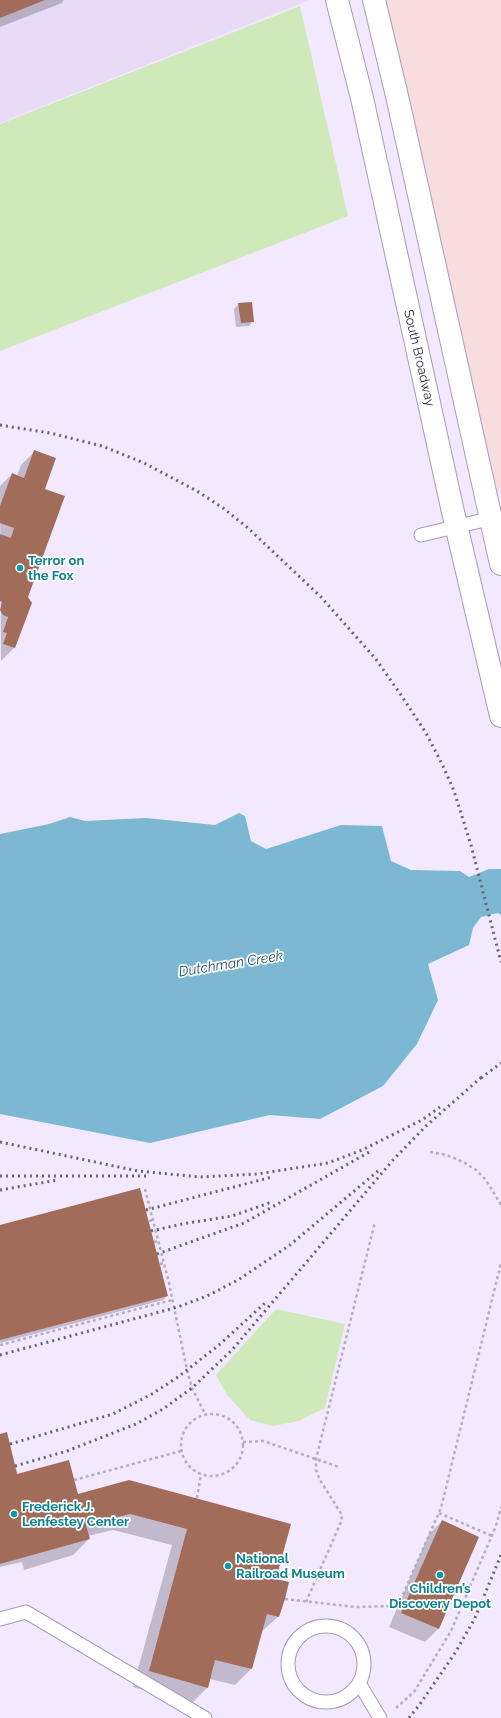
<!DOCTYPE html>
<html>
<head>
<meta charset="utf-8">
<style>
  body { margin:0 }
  canvas { display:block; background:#f3e9ff }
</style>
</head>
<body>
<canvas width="501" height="1718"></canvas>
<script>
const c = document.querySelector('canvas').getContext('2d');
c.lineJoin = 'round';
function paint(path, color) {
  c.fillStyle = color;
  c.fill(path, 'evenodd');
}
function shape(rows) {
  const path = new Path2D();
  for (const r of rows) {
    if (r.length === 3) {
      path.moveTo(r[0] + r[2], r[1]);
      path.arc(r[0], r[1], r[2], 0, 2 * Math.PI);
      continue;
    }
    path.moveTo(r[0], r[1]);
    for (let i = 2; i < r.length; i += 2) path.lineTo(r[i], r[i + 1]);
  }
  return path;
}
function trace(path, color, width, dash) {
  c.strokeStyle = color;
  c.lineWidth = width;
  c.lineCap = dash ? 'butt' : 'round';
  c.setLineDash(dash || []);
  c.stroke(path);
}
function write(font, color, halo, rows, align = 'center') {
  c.font = font + ' Raleway,sans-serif';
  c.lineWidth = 3.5;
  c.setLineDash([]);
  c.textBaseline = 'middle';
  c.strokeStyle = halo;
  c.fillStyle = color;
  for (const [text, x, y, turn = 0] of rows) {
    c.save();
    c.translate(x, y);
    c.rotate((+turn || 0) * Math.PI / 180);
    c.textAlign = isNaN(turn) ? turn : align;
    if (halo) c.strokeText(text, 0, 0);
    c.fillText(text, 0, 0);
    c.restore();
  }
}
paint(shape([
  [0,0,310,0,0,123]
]), '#e8dbf7');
paint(shape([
  [374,0,501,0,501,488,489,510]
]), '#f7dce0');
paint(shape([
  [300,6,348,216,0,351,0,124],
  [276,1309,345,1324,325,1408,299,1421,273,1426,250,1420,227,1395,216,1375]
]), '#cfe9bb');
paint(shape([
  [239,813,245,816,251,841,266,849,341,825,382,826,391,861,411,870,460,871,469,877,489,869,501,869,501,915,498,913,481,917,473,928,469,945,428,964,438,1000,417,1044,383,1086,320,1119,270,1115,150,1143,0,1114,0,834,49,824,70,817,85,821,146,818,215,825]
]), '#7cb8d4');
paint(shape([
  [0,0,64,0,62,3,0,27],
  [239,304,253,321,249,326,236,327,234,309],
  [34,452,43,490,27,598,31,603,14,648,1,661,0,486,12,474,17,476,21,465],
  [0,1226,167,1296,163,1300,0,1343],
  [6,1433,18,1475,77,1495,129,1481,275,1579,279,1616,261,1632,251,1669,235,1685,210,1679,207,1688,191,1704,133,1687,172,1545,113,1530,88,1536,89,1539,73,1555,24,1570,22,1562,0,1567,0,1435],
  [442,1521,478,1537,438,1629,425,1642,389,1627,429,1534]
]), '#0003');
paint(shape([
  [0,0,45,0,0,18],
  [252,302,254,322,241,323,238,303],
  [34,450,56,458,45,489,65,496,28,597,32,603,15,648,3,644,7,633,3,632,8,617,3,615,0,610,2,602,0,601,0,534,11,538,14,528,0,523,0,506,12,473,24,478],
  [140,1188,168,1296,0,1340,0,1225],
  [7,1432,17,1474,69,1460,78,1494,129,1480,291,1524,276,1579,289,1582,285,1599,279,1617,267,1614,252,1669,215,1660,208,1688,149,1671,187,1529,130,1514,86,1525,90,1539,0,1564,0,1434],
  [442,1520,479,1537,439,1629,401,1613]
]), '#a26c5b');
const lane = shape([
  [421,535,497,517],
  [0,1619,26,1612,205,1718],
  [326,1664,38],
  [359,1683,380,1718]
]);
const secondary = shape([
  [337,0,362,98,453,512,501,716],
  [374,0,397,96,501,564]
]);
trace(lane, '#a79bb5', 15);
trace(secondary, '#a79bb5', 24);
trace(shape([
  [430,1152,447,1155,465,1163,476,1170,486,1180,501,1205],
  [145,1189,169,1283,187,1370,192,1388,205,1414],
  [149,1221,153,1220],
  [154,1242,158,1241],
  [160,1264,164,1263],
  [0,1345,172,1300],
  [212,1445,31],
  [243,1442,263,1441,339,1467],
  [74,1480,181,1451],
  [197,1498,201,1474],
  [439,1513,492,1536],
  [285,1599,356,1607,398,1606,441,1508,501,1263],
  [306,1602,341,1522,342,1515,320,1480,316,1470,316,1459,375,1222],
  [396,1708,414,1692,451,1631,496,1526,501,1507]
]), '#b5acbe', 2.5, [3, 3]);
trace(lane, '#fff', 13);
trace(secondary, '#fff', 22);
trace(shape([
  [0,425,50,433,102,446,144,463,197,491,223,508,248,528,321,597,375,658,399,692,426,733,443,766,454,791,471,845,501,962],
  [481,1078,501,1063],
  [0,1142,138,1171,200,1177,257,1174,328,1163,362,1150,422,1120,440,1107],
  [0,1176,146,1176],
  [0,1190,58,1180],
  [146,1210,272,1177],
  [151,1231,182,1224,232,1216,272,1202],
  [157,1254,244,1223,371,1151],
  [0,1355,178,1307,207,1296,238,1280,290,1245,378,1171],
  [10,1444,113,1414,152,1394,178,1377,219,1345,265,1303],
  [15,1466,67,1451,136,1424,163,1409,192,1388,232,1350,393,1160,426,1126,484,1075],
  [409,1718,420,1704,455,1653,475,1618,501,1555]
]), '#696370', 3, [2, 4]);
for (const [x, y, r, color] of [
  [20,568,4,"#0f9aa8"],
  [14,1514,4,"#0f9aa8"],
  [228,1566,4,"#0f9aa8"],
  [440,1575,4,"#0f9aa8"]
]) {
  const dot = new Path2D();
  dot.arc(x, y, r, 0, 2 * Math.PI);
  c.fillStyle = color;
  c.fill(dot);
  trace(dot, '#fff', 1.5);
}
write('13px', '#2c2731', '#fff', [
  ["South Broadway",419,358,77]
]);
write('bold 13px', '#0d838f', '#fff', [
  ["Terror on",28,561],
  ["the Fox",28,576],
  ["Frederick J.",22,1507],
  ["Lenfestey Center",22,1522],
  ["National",236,1559],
  ["Railroad Museum",236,1574],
  ["Children’s",440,1589,"center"],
  ["Discovery Depot",440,1604,"center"]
], 'left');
write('italic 14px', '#1d4e62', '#fff', [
  ["Dutchman Creek",231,964,-9]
]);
</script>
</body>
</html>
